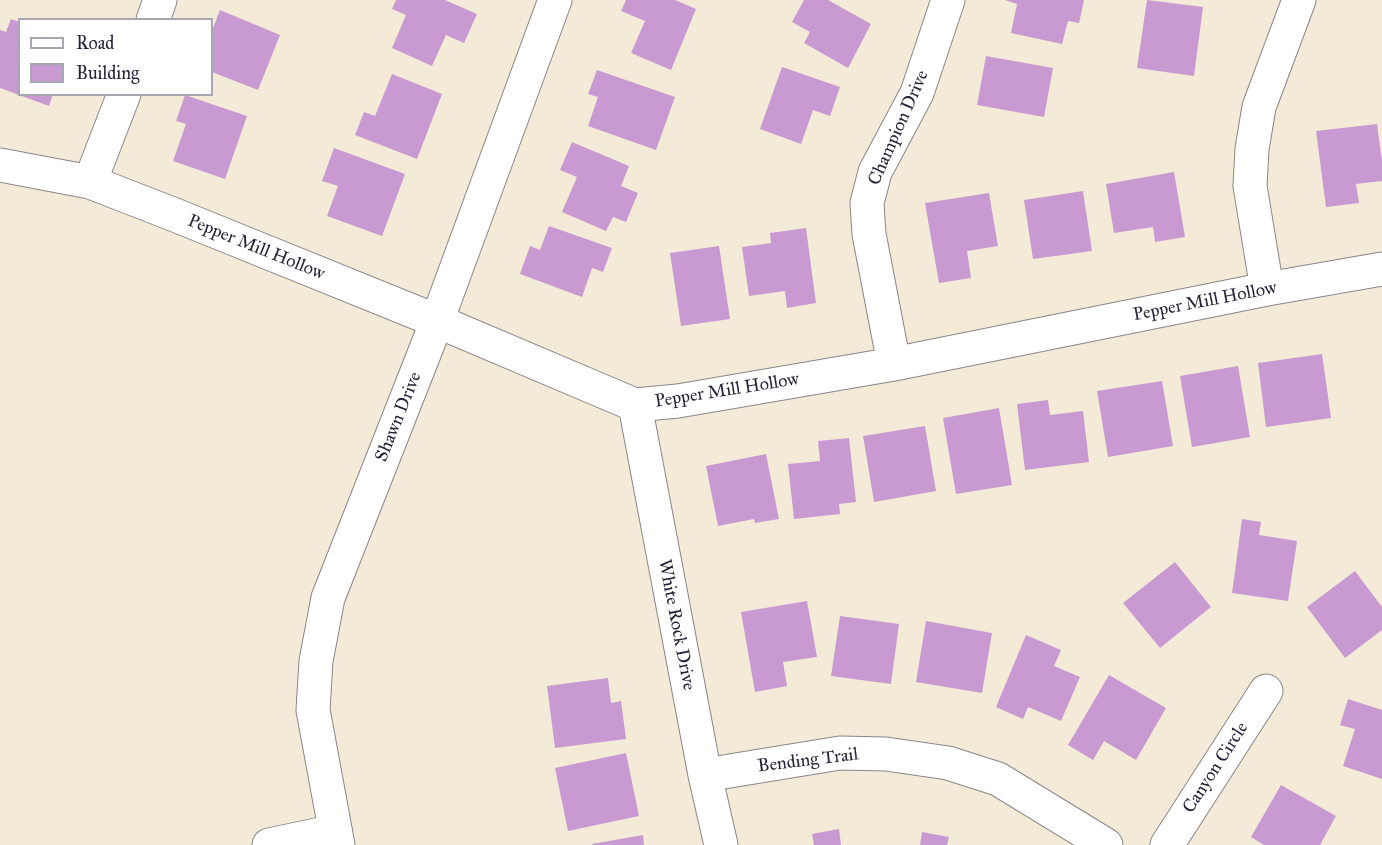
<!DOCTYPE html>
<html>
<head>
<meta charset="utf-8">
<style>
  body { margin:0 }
  #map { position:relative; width:1382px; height:845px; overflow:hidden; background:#f3ebd7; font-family:"IM FELL Great Primer",serif }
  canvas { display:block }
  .legend { position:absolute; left:18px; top:18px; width:195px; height:78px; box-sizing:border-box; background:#fff; border:2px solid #a7a7b1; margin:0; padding:8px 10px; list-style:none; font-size:18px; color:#22223b }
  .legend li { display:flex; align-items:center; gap:12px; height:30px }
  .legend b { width:30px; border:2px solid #a7a7b1 }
</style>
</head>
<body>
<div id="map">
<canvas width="1382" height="845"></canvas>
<ul class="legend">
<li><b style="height:8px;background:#fff"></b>Road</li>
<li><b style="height:16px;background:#c99ad2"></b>Building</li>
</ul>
</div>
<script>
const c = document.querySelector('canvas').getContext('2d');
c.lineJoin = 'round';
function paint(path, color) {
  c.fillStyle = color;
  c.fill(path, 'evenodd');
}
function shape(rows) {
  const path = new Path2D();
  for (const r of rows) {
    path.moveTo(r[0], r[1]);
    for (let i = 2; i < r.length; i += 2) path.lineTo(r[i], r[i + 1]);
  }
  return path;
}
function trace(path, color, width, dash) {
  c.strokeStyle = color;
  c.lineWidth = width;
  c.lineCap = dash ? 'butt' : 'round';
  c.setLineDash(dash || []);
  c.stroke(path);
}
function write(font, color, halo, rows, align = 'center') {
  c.font = font + ' "IM FELL Great Primer",serif';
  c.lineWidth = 4.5;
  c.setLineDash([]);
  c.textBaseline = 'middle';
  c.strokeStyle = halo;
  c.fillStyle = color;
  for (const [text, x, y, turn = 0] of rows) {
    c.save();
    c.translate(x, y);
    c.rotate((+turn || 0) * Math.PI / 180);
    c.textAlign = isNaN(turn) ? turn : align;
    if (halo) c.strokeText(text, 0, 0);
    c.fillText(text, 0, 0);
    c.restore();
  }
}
paint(shape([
  [396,0,445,0,477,14,464,43,446,35,432,66,392,48,406,15,392,9],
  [626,0,675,0,696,9,671,70,631,53,645,21,621,11],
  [804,0,828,0,871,24,848,68,804,43,810,32,792,22],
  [1005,0,1084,0,1079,23,1068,21,1062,44,1011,33,1017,4],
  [1147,0,1203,7,1194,76,1137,68],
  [220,10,280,35,258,90,212,72,212,31],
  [11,19,20,22,20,94,53,94,49,106,0,88,0,30,6,32],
  [986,56,1053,68,1044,117,977,105],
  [782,67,840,87,830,116,813,110,801,144,760,129],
  [597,70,675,97,656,150,588,126,598,97,588,94],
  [392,74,442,94,417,159,355,135,364,112,375,116],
  [185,95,247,116,225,179,173,161,186,124,176,121],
  [1377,124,1382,162,1382,181,1356,184,1359,203,1326,207,1316,131],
  [572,142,629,166,621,186,638,193,626,222,613,217,606,231,562,212,577,177,560,170],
  [334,148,405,174,382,236,327,216,338,186,322,181],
  [1174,172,1185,237,1155,242,1153,227,1114,233,1106,184],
  [1083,191,1092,251,1033,259,1024,200],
  [989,193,998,246,967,251,971,278,939,283,925,203],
  [549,226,612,248,603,272,592,268,582,297,520,274,530,246,540,250],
  [806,228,816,303,787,308,785,291,749,296,742,247,771,243,770,233],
  [719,246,730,319,681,326,670,253],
  [1322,354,1331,418,1266,427,1258,363],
  [1238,366,1250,437,1192,447,1180,376],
  [1162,381,1173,446,1108,457,1097,391],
  [1048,400,1050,415,1083,411,1089,462,1025,470,1017,404],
  [999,408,1012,485,956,494,943,418],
  [925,426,936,491,874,502,863,436],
  [849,438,856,502,839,504,840,514,794,519,788,464,820,461,818,441],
  [766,454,779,519,755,523,754,519,718,526,706,466],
  [1242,519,1261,522,1259,535,1297,541,1288,601,1232,593],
  [1175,562,1211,607,1160,648,1123,603],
  [1355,571,1382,607,1382,630,1345,658,1307,607],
  [807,601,817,657,783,662,787,686,755,692,741,612],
  [840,616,899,624,891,684,831,676],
  [926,621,992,633,982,693,916,682],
  [1026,635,1061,650,1054,666,1080,677,1061,721,1028,707,1023,719,996,707],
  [1109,675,1166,708,1136,760,1104,741,1093,760,1068,745],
  [608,678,611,703,621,701,626,739,555,748,547,686],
  [1348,699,1382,710,1382,779,1343,766,1355,729,1340,725],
  [626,753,639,816,568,831,555,768],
  [1281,785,1336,816,1320,845,1264,845,1251,837],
  [839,829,841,845,814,845,812,834],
  [922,832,949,837,947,845,920,845],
  [643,835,644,845,593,845,592,844]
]), '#c99ad2');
const minor = shape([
  [153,20,160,0],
  [0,165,90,182,175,215,437,321,635,405,678,401,894,364,1267,289,1382,269],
  [90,182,124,94],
  [1267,289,1250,186,1252,149,1259,107,1299,0],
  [894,364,869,234,867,203,875,172,917,93,948,0],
  [635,405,705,775,721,845],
  [705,775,840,753,886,754,948,763,998,779,1106,845],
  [269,845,335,831],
  [1167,845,1266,691]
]);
const tertiary = shape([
  [338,845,313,710,316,661,328,598,437,321,555,0]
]);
trace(minor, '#8a8689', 35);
trace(tertiary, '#8a8689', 35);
trace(minor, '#fff', 33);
trace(tertiary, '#fff', 33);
write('18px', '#22223b', '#fff', [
  ["Champion Drive",899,128,-66],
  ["Pepper Mill Hollow",256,248,22],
  ["Pepper Mill Hollow",1205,302,-11],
  ["Pepper Mill Hollow",727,391,-9],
  ["Shawn Drive",399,417,-68],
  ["White Rock Drive",676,625,79],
  ["Bending Trail",808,761,-7],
  ["Canyon Circle",1216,768,-57]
]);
</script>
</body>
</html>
